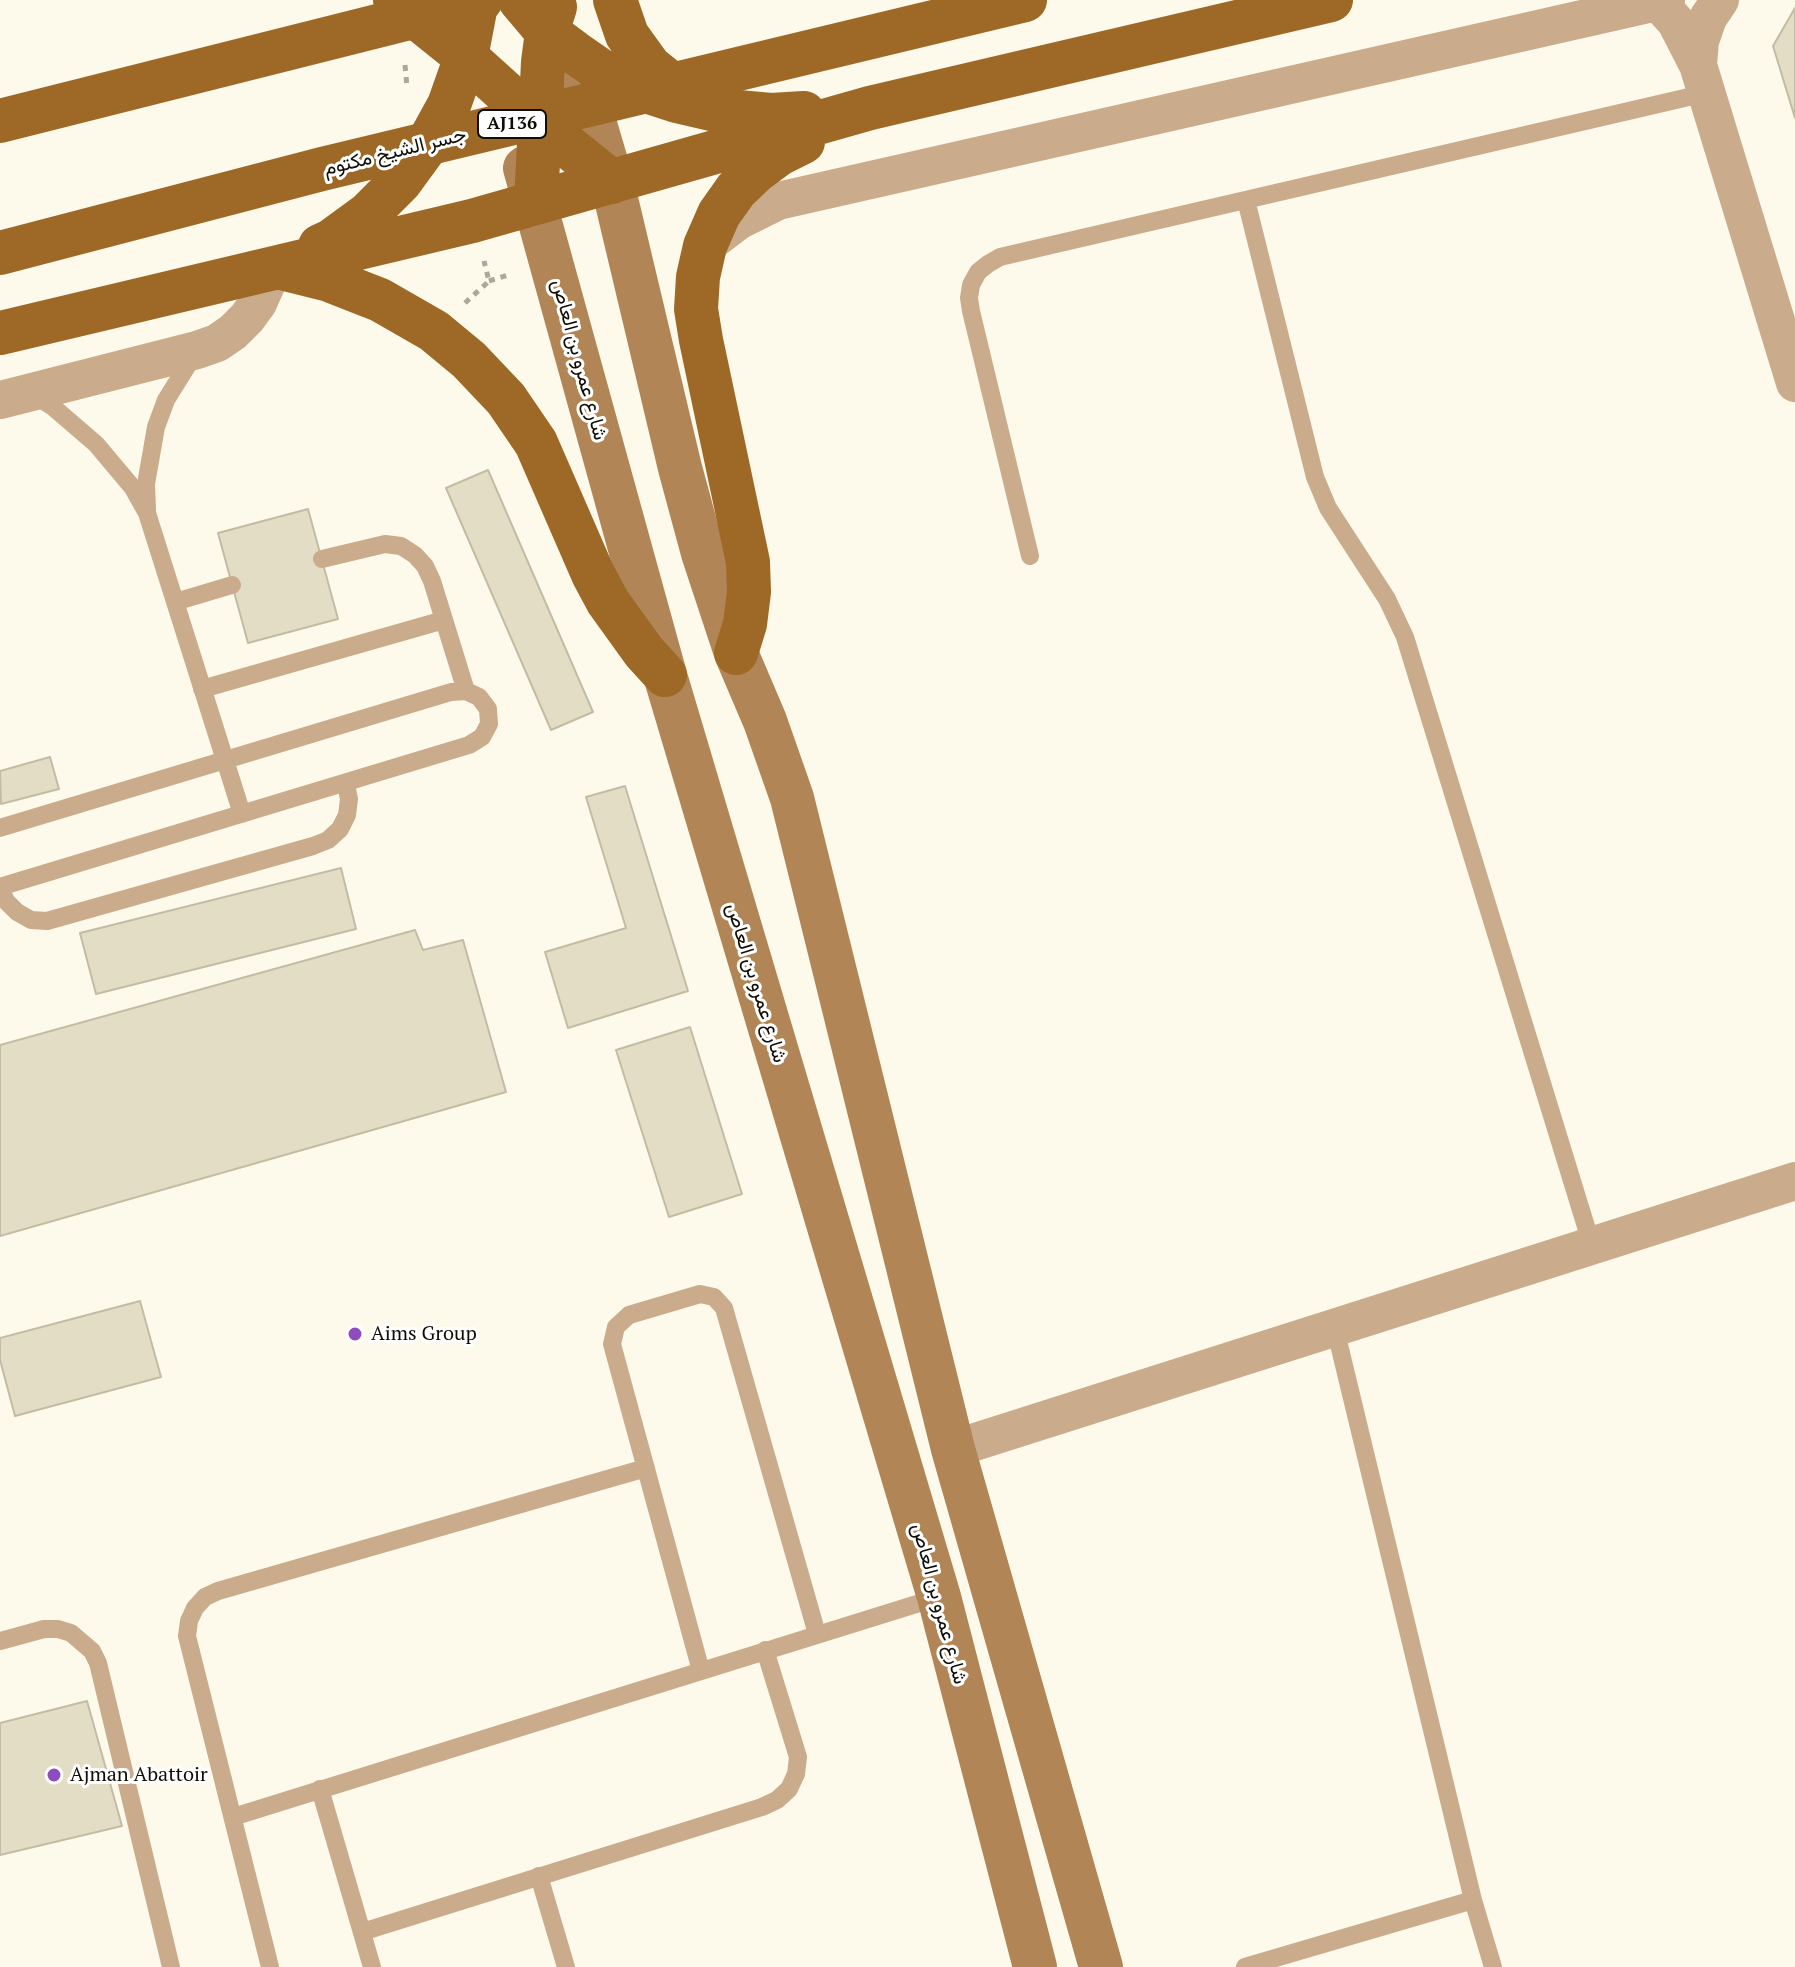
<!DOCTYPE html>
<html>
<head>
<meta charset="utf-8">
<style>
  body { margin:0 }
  canvas { display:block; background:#fefaeb }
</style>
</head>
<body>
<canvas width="1795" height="1967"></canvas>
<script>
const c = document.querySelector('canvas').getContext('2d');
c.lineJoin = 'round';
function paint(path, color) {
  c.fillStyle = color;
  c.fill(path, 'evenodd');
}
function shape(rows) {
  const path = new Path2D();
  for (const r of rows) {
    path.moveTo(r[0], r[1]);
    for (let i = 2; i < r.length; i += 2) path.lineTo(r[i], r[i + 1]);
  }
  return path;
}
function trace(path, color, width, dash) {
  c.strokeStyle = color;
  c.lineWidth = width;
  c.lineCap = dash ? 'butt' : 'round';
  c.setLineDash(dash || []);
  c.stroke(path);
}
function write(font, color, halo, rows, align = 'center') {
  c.font = font + ' "PT Serif",Vazirmatn,serif';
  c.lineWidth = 6;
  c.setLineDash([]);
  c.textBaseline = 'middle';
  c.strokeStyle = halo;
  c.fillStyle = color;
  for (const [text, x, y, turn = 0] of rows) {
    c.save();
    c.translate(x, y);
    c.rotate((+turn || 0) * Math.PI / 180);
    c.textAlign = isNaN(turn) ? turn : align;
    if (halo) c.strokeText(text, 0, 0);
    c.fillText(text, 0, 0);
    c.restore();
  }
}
const building = shape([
  [1795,8,1795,118,1773,46,1795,8],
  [488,470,593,712,551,730,446,488,488,470],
  [308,509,338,619,248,643,218,533,308,509],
  [50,757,59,789,1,804,0,771,50,757],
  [625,786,688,991,568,1028,545,952,626,928,586,797,625,786],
  [341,868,356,929,96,994,80,933,341,868],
  [415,930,423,950,463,940,506,1092,0,1236,0,1045,415,930],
  [690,1027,742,1194,669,1217,616,1050,690,1027],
  [140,1301,161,1377,15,1416,0,1360,0,1338,140,1301],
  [87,1701,122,1826,0,1855,0,1723,87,1701]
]);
paint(building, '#e4ddc5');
trace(building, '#c3bca5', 2);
trace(shape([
  [405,65,407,87],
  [489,281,511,274],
  [465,303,489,281,484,261]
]), '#aba89b', 5, [6, 6]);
trace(shape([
  [1246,200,1315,477,1328,508,1387,599,1405,637,1592,1246],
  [31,393,53,407,96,444,133,488,147,513,242,814],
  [147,510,146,484,156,427,166,400,194,355],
  [1030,556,971,311,969,298,971,285,978,272,988,264,1000,257,1706,93],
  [322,559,385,544,401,546,415,555,425,566,432,581,466,691],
  [175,602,232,585],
  [202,689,444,620],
  [0,828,451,692,466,691,479,697,488,709,489,724,482,737,469,745,0,887],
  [0,888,6,901,17,912,31,920,47,921,313,846,328,840,340,829,347,815,349,799,346,784],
  [1335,1328,1473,1900,1493,1967],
  [0,1641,44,1629,58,1629,71,1633,92,1651,98,1663,171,1967],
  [701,1671,612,1344,616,1327,629,1315,700,1294,714,1297,724,1308,817,1634],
  [320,1789,372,1967],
  [233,1817,939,1597],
  [539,1876,566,1967],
  [362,1932,762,1807,777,1800,789,1789,796,1774,798,1757,765,1650],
  [270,1967,187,1636,189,1621,195,1608,205,1597,218,1591,646,1468],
  [1245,1967,1473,1900]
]), '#caac8c', 18);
trace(shape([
  [1656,0,1676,22,1698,65,1795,383],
  [1698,65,1700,41,1708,18,1720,0],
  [705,246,738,221,778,201,1666,0],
  [0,400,197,350,217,343,233,332,247,318,258,303,274,267],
  [953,1449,1795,1181]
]), '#caac8c', 38);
trace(shape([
  [579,70,612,182,680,468,703,553,736,653,765,721,792,798,953,1449,1101,1967],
  [525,168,665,675,939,1597,1035,1967]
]), '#b18555', 44);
trace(shape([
  [395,0,466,57,539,123,612,182],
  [520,0,547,32,574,52,600,70,637,88,677,101,716,110,771,115,804,113],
  [615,0,627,35,650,67,685,95],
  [536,203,543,62,547,32,555,7],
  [320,246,331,241,368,214,400,182,427,145,449,105,466,57,477,0],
  [281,268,329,280,380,300,434,331,469,360,506,399,536,443,593,574,608,602,644,652,665,675],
  [0,333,472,221,870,108,1331,0],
  [736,653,745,624,749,592,748,562,701,340,696,309,698,277,705,246,719,214,736,190,756,171,779,154,803,142]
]), '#9e6926', 44);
trace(shape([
  [0,121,481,0],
  [0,253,322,169,1025,0]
]), '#9e6926', 44);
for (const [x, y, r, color] of [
  [355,1334,8,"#8e4cc1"],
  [54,1775,8,"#8e4cc1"]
]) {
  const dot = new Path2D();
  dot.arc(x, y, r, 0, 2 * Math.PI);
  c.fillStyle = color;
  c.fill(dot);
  trace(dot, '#fff', 3);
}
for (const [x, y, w] of [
  [512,124,68]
]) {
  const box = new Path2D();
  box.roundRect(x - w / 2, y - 14, w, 28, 6);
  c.fillStyle = '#fff';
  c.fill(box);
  trace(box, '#0f0d05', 2);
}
write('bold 18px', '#0f0d05', null, [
  ["AJ136",512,124]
]);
write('20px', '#0f0d05', '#fff', [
  ["جسر الشيخ مكتوم",395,152,-14],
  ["شارع عمرو بن العاص",579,360,75],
  ["شارع عمرو بن العاص",756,983,73],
  ["شارع عمرو بن العاص",939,1604,75]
]);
write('20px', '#0f0d05', '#fff', [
  ["Aims Group",371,1334],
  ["Ajman Abattoir",70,1775]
], 'left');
</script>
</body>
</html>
